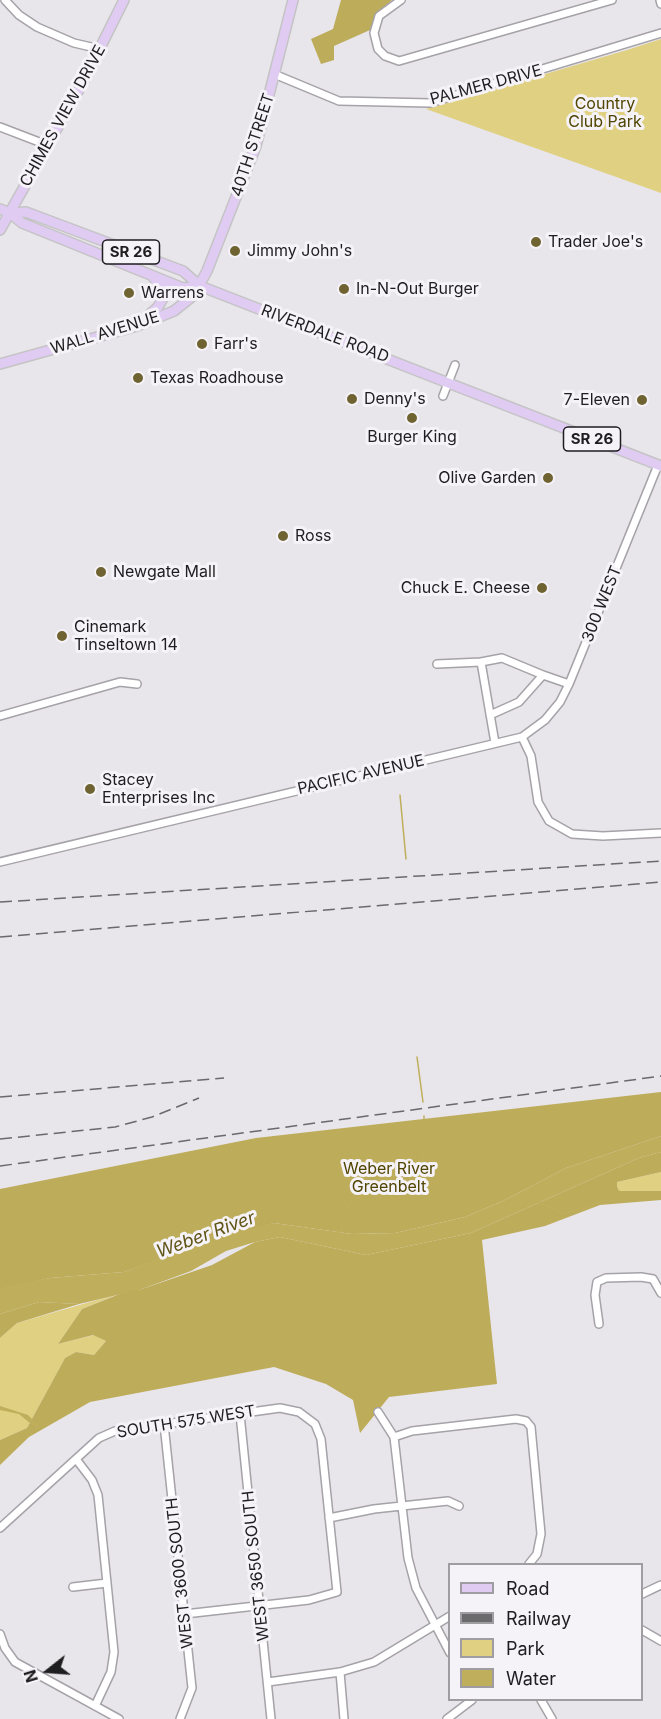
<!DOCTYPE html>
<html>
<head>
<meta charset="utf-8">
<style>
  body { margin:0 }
  #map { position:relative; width:661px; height:1719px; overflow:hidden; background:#e8e5eb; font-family:Inter,sans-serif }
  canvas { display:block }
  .legend { position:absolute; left:448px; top:1563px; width:195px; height:138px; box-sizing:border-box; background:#f5f2f8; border:2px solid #9f9da1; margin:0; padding:8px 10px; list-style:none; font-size:18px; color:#1e1d1f }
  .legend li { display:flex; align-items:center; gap:12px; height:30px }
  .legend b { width:30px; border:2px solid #9f9da1 }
  .north { position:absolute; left:18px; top:1641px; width:60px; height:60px; -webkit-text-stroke:4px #f5f2f8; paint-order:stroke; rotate:253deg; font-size:16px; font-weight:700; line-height:24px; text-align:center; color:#1e1d1f }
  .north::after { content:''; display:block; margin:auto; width:21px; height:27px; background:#1e1d1f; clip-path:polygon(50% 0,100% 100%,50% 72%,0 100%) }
</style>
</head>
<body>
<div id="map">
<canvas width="661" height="1719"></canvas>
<ul class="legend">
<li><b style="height:8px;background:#e0cbf2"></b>Road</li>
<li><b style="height:8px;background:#6a696c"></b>Railway</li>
<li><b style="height:16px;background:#e0d081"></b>Park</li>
<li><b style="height:16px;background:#bfae5b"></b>Water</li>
</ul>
<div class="north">N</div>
</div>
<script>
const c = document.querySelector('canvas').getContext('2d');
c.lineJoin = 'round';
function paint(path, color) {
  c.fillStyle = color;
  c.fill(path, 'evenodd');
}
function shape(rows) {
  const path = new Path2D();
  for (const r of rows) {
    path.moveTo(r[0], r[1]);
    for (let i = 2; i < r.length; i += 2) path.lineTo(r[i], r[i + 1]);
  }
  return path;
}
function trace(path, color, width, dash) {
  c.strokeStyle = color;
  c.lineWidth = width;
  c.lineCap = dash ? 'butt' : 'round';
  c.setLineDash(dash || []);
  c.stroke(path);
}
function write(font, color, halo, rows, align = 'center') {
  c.font = font + ' Inter,sans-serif';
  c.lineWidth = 6;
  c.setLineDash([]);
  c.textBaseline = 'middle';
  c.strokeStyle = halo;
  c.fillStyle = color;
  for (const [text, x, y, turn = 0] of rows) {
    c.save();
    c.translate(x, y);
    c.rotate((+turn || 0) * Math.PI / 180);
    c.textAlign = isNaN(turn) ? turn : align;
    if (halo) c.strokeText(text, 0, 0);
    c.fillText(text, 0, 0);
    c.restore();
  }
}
paint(shape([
  [661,39,661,193,426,109,627,50],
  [661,1172,661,1191,619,1191,617,1186,617,1182],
  [118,1294,82,1309,58,1344,94,1335,106,1341,94,1355,76,1352,65,1358,27,1428,0,1440,0,1338,17,1323]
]), '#e0d081');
paint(shape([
  [341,0,392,0,375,15,370,30,334,46,334,60,321,64,311,39,333,29],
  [661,1092,661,1136,566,1168,505,1200,465,1217,395,1233,352,1234,274,1223,196,1246,124,1272,50,1278,0,1289,0,1189,256,1138],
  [661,1152,661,1172,617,1182,617,1186,619,1191,661,1191,661,1200,600,1205,545,1226,482,1240,497,1384,389,1397,360,1433,353,1400,326,1384,274,1367,90,1402,29,1437,0,1465,0,1440,27,1428,65,1358,76,1352,94,1355,106,1341,93,1335,58,1344,82,1309,127,1291,142,1289,212,1265,255,1242,280,1237,366,1255,471,1233,639,1158],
  [39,1302,79,1304,17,1323,0,1338,0,1314]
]), '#bdac59');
paint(shape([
  [661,1136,661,1152,639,1158,471,1233,366,1255,280,1237,255,1242,226,1251,191,1271,142,1289,79,1304,39,1302,0,1314,0,1289,6,1286,50,1278,124,1272,219,1236,274,1223,352,1234,395,1233,465,1217,505,1200,566,1168],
  [0,1406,28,1415,40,1427,37,1429,19,1414,0,1410]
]), '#bfae5b');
trace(shape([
  [334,43,357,0],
  [400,795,406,859],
  [417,1057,423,1102],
  [538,1202,565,1214,604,1201,619,1191],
  [340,1232,349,1203,424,1158,424,1116]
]), '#bfae5b', 1.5);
const minor = shape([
  [5,0,19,15,37,27,74,43,100,49],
  [401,0,379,16,374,33,378,49,385,56,399,61,612,0],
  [660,0,661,4],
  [274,74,339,101,430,103,661,33],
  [0,127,47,145],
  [443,396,455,365],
  [437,664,481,662],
  [543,675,569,684],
  [490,715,519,702,543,675,502,658,481,662,495,743],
  [0,716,120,682,137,684],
  [522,737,531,756,538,802,549,821,572,834,603,836,661,833],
  [0,862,522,737,545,720,560,702,569,684,658,465],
  [599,1324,595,1295,597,1282,606,1278,641,1277,653,1279,661,1293],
  [378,1412,394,1437,408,1558,416,1588,450,1653],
  [240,1414,271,1719],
  [164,1424,192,1688,180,1719],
  [394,1437,412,1431,516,1419,526,1421,531,1427,541,1534,537,1554,529,1564],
  [76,1459,92,1480,98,1495,114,1652,111,1672,95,1706],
  [329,1518,374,1509,448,1501,459,1506],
  [0,1528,99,1438,115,1431,280,1408,299,1412,315,1424,321,1439,337,1592,309,1600,185,1614],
  [73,1587,107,1583],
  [642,1594,661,1585],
  [642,1630,661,1641],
  [0,1634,5,1648,15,1662,119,1719],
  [340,1672,344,1719],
  [268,1682,340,1672,374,1662,450,1616],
  [541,1700,552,1719],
  [447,1719,472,1700]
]);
const major = shape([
  [0,209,10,213,22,223,183,288,200,286],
  [10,213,26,212,183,271,200,286,661,466],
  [0,230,82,84,124,0],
  [142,321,158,307,163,298,162,288,153,277],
  [0,364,137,326,174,311,194,295,207,271,256,146,293,0]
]);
trace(minor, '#a5a2a8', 10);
trace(major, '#c4c4c5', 12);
trace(minor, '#fff', 7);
trace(major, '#e0cbf2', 9);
trace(shape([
  [0,902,661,861],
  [0,937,661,882],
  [0,1097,224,1078],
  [0,1139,115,1127,152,1117,199,1098],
  [0,1166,661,1076]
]), '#6a696c', 1.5, [12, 6]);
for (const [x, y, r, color] of [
  [536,242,6,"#6f6431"],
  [235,251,6,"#6f6431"],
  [344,289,6,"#6f6431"],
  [129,293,6,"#6f6431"],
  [202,344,6,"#6f6431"],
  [138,378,6,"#6f6431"],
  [352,399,6,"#6f6431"],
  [642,400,6,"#6f6431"],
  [412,418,6,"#6f6431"],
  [548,478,6,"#6f6431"],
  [283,536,6,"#6f6431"],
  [101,572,6,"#6f6431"],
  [542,588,6,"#6f6431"],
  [62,636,6,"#6f6431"],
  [90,789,6,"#6f6431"]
]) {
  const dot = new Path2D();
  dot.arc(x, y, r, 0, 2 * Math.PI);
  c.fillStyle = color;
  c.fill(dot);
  trace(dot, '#f5f2f8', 2);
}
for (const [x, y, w] of [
  [131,252,57],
  [592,439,57]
]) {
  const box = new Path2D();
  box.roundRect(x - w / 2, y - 12, w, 24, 4.5);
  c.fillStyle = '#f5f2f8';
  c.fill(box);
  trace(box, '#1e1d1f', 1.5);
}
write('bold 15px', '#1e1d1f', null, [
  ["SR 26",131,252],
  ["SR 26",592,439]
]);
write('16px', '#1e1d1f', '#f5f2f8', [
  ["PALMER DRIVE",486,85,-15],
  ["CHIMES VIEW DRIVE",63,116,-61],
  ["40TH STREET",253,145,-72],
  ["WALL AVENUE",105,333,-17],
  ["RIVERDALE ROAD",325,334,21],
  ["300 WEST",602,604,-68],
  ["PACIFIC AVENUE",361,775,-13],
  ["SOUTH 575 WEST",186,1422,-9],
  ["WEST 3650 SOUTH",256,1566,-96],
  ["WEST 3600 SOUTH",180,1573,-96]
]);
write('16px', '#514500', '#f5f2f8', [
  ["Country",605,104],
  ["Club Park",605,122],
  ["Weber River",389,1169],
  ["Greenbelt",389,1187]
]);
write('16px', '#1e1d1f', '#f5f2f8', [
  ["Trader Joe's",548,242],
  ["Jimmy John's",247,251],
  ["In-N-Out Burger",356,289],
  ["Warrens",141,293],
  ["Farr's",214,344],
  ["Texas Roadhouse",150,378],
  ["Denny's",364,399],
  ["7-Eleven",630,400,"right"],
  ["Burger King",412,437,"center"],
  ["Olive Garden",536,478,"right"],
  ["Ross",295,536],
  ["Newgate Mall",113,572],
  ["Chuck E. Cheese",530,588,"right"],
  ["Cinemark",74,627],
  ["Tinseltown 14",74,645],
  ["Stacey",102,780],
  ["Enterprises Inc",102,798]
], 'left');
write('italic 18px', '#605415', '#f5f2f8', [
  ["Weber River",206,1235,-20]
]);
</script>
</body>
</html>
